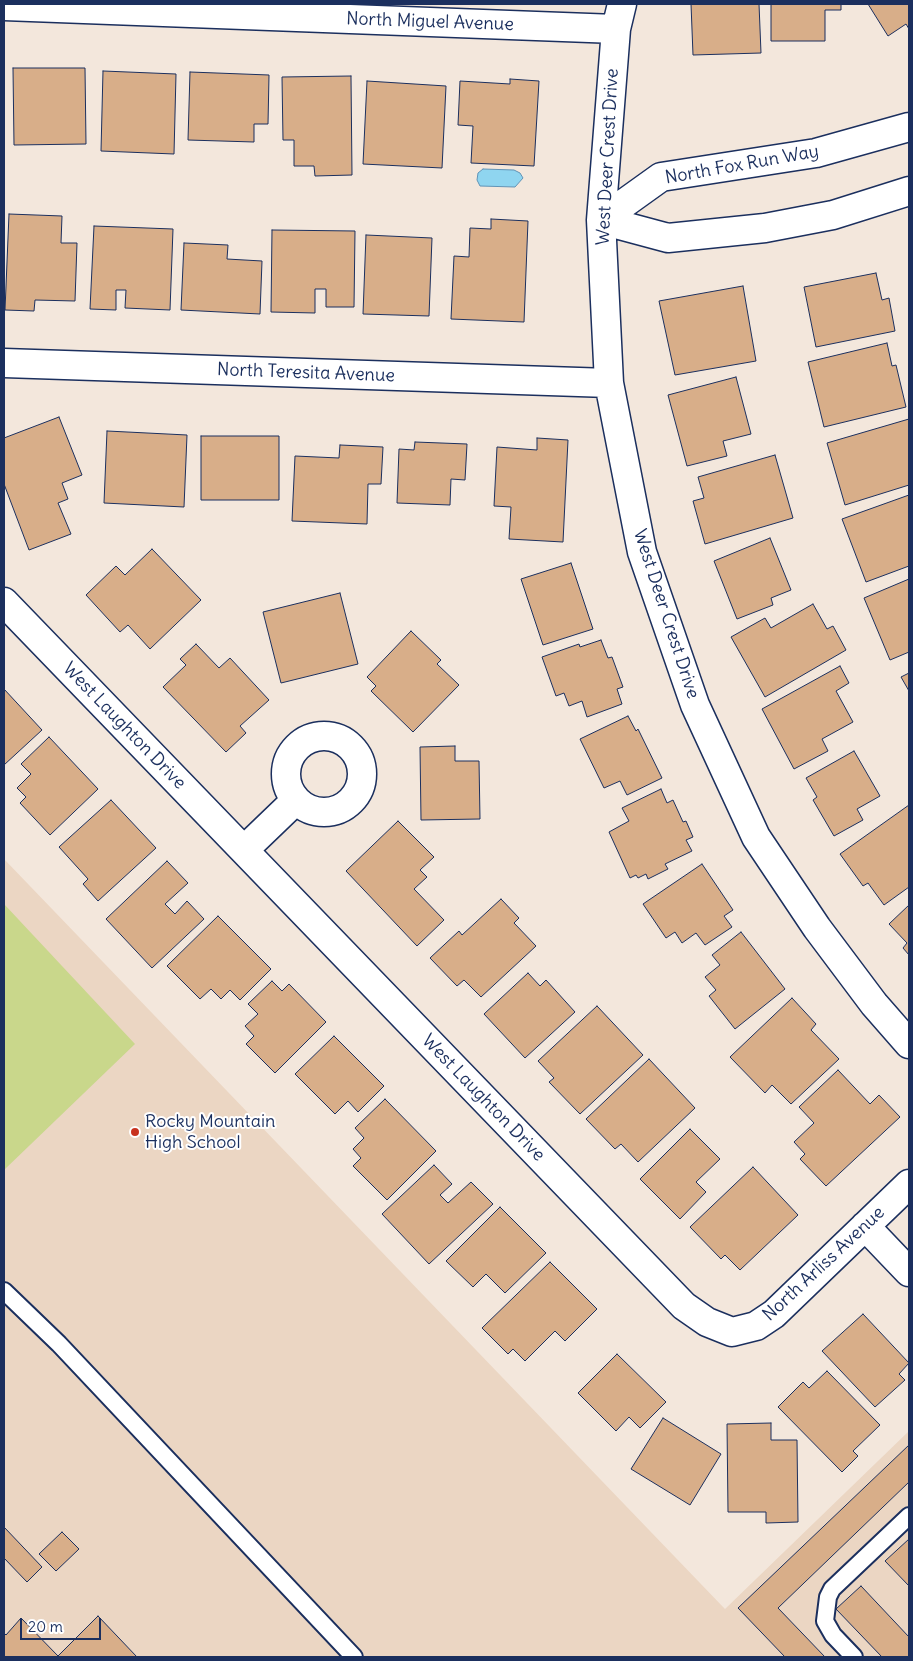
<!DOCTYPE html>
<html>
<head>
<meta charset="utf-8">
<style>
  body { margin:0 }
  #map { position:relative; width:913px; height:1661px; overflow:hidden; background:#f3e7dc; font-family:Delius,sans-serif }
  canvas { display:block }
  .frame { position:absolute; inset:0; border:5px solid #1b2f5e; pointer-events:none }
  .scale { position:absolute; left:20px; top:1618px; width:81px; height:22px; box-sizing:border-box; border:2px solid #1b2f5e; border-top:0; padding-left:6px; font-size:15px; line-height:18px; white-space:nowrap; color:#1b2f5e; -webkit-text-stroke:4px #fff; paint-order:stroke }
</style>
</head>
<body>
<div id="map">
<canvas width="913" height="1661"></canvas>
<div class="frame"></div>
<div class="scale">20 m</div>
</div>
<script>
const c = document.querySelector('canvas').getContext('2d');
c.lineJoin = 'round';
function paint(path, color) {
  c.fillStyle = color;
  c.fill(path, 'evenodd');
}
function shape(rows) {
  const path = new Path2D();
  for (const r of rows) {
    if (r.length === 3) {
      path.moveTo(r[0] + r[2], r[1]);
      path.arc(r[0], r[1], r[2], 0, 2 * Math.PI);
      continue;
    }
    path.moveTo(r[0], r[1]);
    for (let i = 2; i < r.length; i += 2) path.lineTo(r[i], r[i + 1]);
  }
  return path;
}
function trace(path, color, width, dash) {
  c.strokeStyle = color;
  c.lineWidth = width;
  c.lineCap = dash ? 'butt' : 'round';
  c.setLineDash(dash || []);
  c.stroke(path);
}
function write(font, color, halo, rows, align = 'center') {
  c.font = font + ' Delius,sans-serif';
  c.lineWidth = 4;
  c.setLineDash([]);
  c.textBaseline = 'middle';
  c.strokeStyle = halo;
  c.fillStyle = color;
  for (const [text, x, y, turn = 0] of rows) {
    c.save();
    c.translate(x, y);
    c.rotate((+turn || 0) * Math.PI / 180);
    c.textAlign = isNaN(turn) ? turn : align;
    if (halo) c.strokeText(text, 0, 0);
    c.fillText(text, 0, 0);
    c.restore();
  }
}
paint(shape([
  [4,859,725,1609,909,1431,909,1657,4,1657]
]), '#ebd6c3');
paint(shape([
  [4,904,135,1044,4,1170]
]), '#c9d78b');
const water = shape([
  [483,169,514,170,520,173,523,178,515,187,480,186,477,180,478,173,483,169]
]);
paint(water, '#8fd5f0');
trace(water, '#6193b6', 1);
const building = shape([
  [691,4,759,4,761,53,693,55,691,4],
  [771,4,841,4,841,10,825,10,825,41,771,41,771,4],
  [868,4,909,4,909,29,906,24,888,36,868,4],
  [13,68,85,68,86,144,14,145,13,68],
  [103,71,176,74,174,154,101,151,103,71],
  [190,72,269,75,268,124,254,124,254,142,188,140,190,72],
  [351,76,352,175,315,176,314,166,294,166,294,140,283,140,282,77,351,76],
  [510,79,539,81,534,166,471,163,473,126,458,125,460,81,510,84,510,79],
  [367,81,446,86,442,168,363,164,367,81],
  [9,214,62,216,61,243,77,243,75,301,35,300,34,311,5,310,9,214],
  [491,219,528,221,524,322,451,319,454,256,469,257,470,228,491,229,491,219],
  [94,226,173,229,170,310,125,308,126,290,116,290,116,310,90,309,94,226],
  [272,230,355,231,354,307,326,307,326,289,315,289,315,313,271,312,272,230],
  [366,235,432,238,429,316,363,314,366,235],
  [184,243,228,245,227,259,262,261,260,314,181,310,184,243],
  [876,273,882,300,889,298,895,331,816,347,804,287,876,273],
  [743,286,756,361,675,375,659,301,743,286],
  [887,343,892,366,896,365,906,407,824,427,808,362,887,343],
  [736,377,751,434,723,441,727,456,687,466,668,395,736,377],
  [59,417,82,475,62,483,68,499,58,503,71,534,29,550,4,484,4,438,59,417],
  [909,419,909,485,845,505,827,443,909,419],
  [107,431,187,435,184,507,104,503,107,431],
  [201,436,279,436,279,500,201,500,201,436],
  [537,438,568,440,563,542,509,539,511,507,494,506,497,447,537,450,537,438],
  [415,442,467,444,465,480,451,479,450,505,397,503,399,449,414,450,415,442],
  [340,445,383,447,381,484,368,484,367,524,292,521,295,456,339,458,340,445],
  [775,455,793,518,705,544,693,501,704,498,698,477,775,455],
  [909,495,909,566,866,582,842,519,909,495],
  [770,538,791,590,771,598,773,605,737,619,714,561,770,538],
  [152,549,201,600,150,649,128,625,120,632,86,595,116,566,125,575,152,549],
  [571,563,593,629,543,645,521,579,571,563],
  [909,579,909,652,890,660,864,598,909,579],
  [340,593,358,664,281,683,263,612,340,593],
  [813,604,827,629,833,626,846,650,765,697,731,637,765,618,771,628,813,604],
  [411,631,441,660,437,664,459,685,413,732,371,691,376,686,367,677,411,631],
  [601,640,608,658,612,657,623,687,617,689,622,704,587,717,582,701,569,706,564,693,556,696,542,657,579,644,580,647,601,640],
  [196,644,219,668,230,658,269,700,240,726,246,733,226,752,163,687,186,665,180,659,196,644],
  [840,666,849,683,836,691,853,722,822,739,828,751,794,769,762,709,840,666],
  [909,673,909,691,901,677,909,673],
  [4,689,42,730,4,765,4,689],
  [628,716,636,731,638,729,662,778,627,795,620,781,604,788,580,739,628,716],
  [49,737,98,789,50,835,20,803,26,797,17,788,31,774,21,764,49,737],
  [455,746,455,761,479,761,480,819,421,820,420,747,455,746],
  [854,751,880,796,857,809,863,820,834,836,813,800,817,797,806,778,854,751],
  [661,789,667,803,673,800,683,822,686,821,693,837,686,840,692,851,665,864,668,869,648,879,646,874,638,878,636,875,630,878,609,832,629,821,622,808,661,789],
  [111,800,156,848,98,901,83,884,88,879,59,847,111,800],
  [909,805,909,887,884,905,868,883,863,886,840,854,909,805],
  [398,821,434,857,420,870,427,877,414,889,444,920,417,946,346,871,398,821],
  [167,861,188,883,165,904,175,914,187,901,204,919,152,968,106,919,167,861],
  [702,864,733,910,724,916,732,927,705,945,696,933,682,943,675,932,666,938,643,904,702,864],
  [501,899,519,918,514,923,536,946,481,997,464,980,457,986,430,958,459,931,462,935,501,899],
  [909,905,909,955,903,948,907,943,889,924,909,905],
  [218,916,271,969,240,1000,230,990,221,999,211,989,200,999,167,966,218,916],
  [741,932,785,989,735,1029,709,996,716,990,705,977,720,965,712,955,741,932],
  [528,973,540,986,546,980,575,1012,525,1058,484,1014,528,973],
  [272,981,282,991,289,984,326,1022,275,1073,246,1044,254,1036,245,1026,258,1014,248,1004,272,981],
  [792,998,816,1024,811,1030,839,1059,791,1104,772,1085,765,1093,730,1057,792,998],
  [597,1006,643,1055,580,1114,549,1082,554,1078,538,1061,597,1006],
  [334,1036,384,1086,358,1112,348,1101,335,1114,295,1074,334,1036],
  [649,1059,695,1108,638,1162,621,1144,615,1149,586,1119,649,1059],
  [838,1070,870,1104,879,1095,900,1117,826,1186,800,1159,805,1154,794,1142,814,1123,799,1107,838,1070],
  [385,1099,436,1151,387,1200,353,1166,361,1158,353,1149,364,1138,355,1128,385,1099],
  [690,1129,720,1159,696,1182,706,1192,680,1219,640,1179,690,1129],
  [434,1165,452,1184,440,1195,448,1203,471,1182,493,1204,429,1264,382,1214,434,1165],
  [753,1167,798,1215,740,1270,725,1255,721,1259,690,1227,753,1167],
  [500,1207,546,1253,505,1293,486,1274,473,1287,446,1261,500,1207],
  [550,1262,597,1309,565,1341,555,1331,525,1361,513,1349,508,1354,482,1328,550,1262],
  [863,1314,909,1363,899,1374,905,1380,875,1407,822,1351,863,1314],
  [617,1354,666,1402,640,1428,629,1417,616,1431,578,1393,617,1354],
  [827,1371,880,1425,853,1451,858,1456,842,1472,778,1407,803,1382,809,1388,827,1371],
  [663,1418,721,1454,690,1505,631,1469,663,1418],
  [771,1423,771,1440,797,1440,798,1522,766,1523,766,1512,728,1512,727,1424,771,1423],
  [909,1445,909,1482,778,1608,825,1657,785,1657,738,1608,909,1445],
  [4,1527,42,1567,27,1582,4,1558,4,1527],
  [62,1532,79,1549,56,1571,39,1554,62,1532],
  [909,1539,909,1586,885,1561,909,1539],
  [861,1586,909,1637,909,1657,882,1657,836,1609,861,1586],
  [98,1616,137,1657,4,1657,4,1633,6,1635,21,1618,58,1656,98,1616]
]);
paint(building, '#d8ae89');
trace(building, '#1b2f5e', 1);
const service = shape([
  [4,1291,59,1344,354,1657],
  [854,1657,833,1635,825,1621,828,1597,832,1589,909,1516]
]);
const minor = shape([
  [622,4,616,29,601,220,609,383,642,552,695,705,756,837,817,928,874,1004,909,1044],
  [4,6,616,29],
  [909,127,816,153,661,177,601,220,668,238,765,228,833,215,909,191],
  [4,363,609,383],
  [4,602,684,1306,707,1322,732,1332,756,1326,774,1314,909,1184],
  [324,774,38],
  [244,850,296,800],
  [865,1226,909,1272]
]);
trace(service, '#1b2f5e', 20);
trace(minor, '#1b2f5e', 31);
trace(service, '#fff', 16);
trace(minor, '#fff', 28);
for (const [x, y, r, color] of [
  [135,1132,5,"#c8321e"]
]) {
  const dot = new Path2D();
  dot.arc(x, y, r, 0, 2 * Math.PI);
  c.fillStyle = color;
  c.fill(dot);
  trace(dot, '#fff', 2);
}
write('18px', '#1b2f5e', '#fff', [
  ["North Miguel Avenue",430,22,2],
  ["West Deer Crest Drive",608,157,-87],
  ["North Fox Run Way",742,165,-10],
  ["North Teresita Avenue",306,373,2],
  ["West Deer Crest Drive",666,614,72],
  ["West Laughton Drive",124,726,46],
  ["West Laughton Drive",483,1098,46],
  ["North Arliss Avenue",824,1264,-43]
]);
write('18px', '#1b2f5e', '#fff', [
  ["Rocky Mountain",145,1122],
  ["High School",145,1143]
], 'left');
</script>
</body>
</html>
